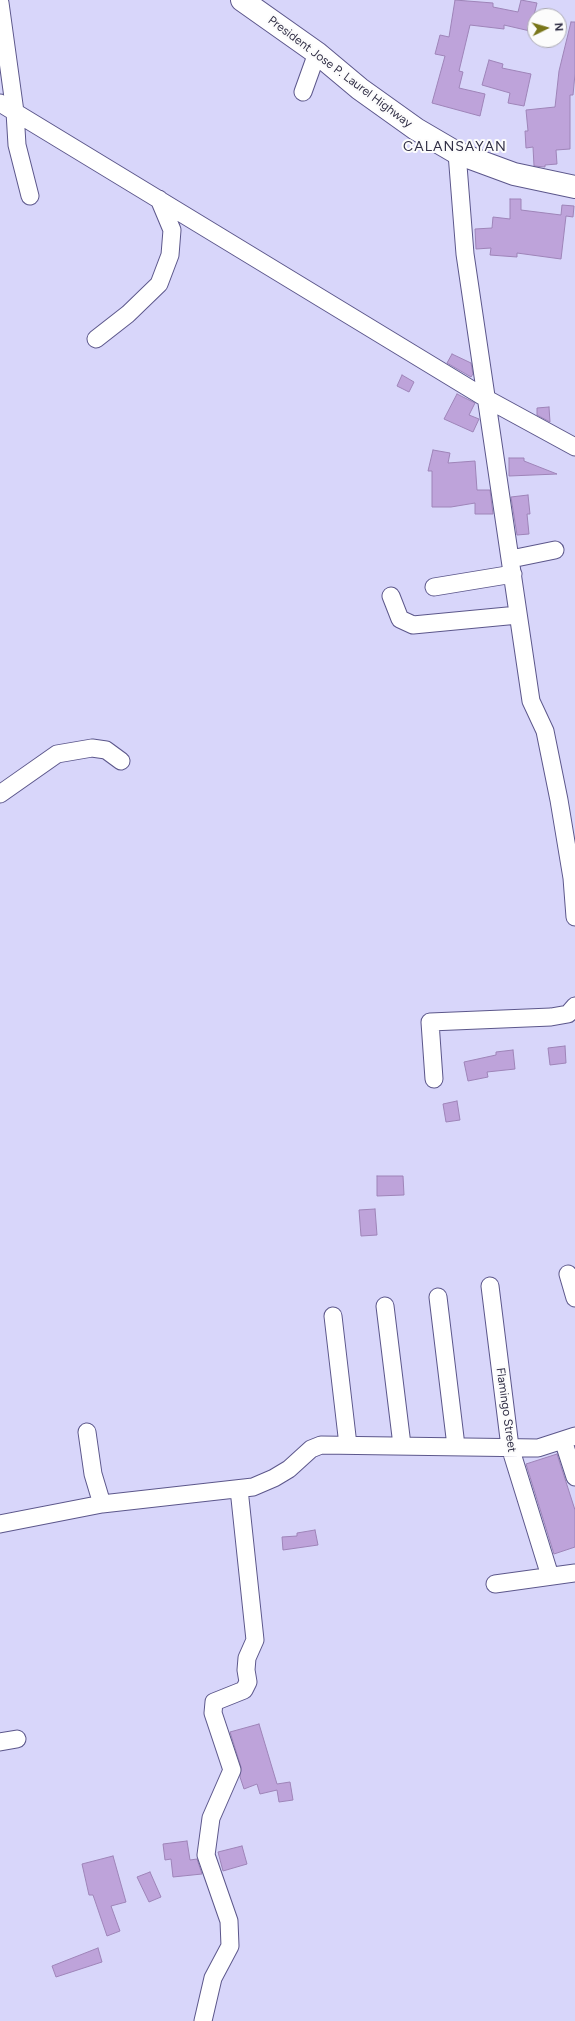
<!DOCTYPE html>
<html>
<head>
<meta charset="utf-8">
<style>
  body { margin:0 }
  #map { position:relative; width:575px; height:2021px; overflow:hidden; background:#d8d6fa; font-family:Figtree,sans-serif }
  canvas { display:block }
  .north { position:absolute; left:527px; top:8px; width:40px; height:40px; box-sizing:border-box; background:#fcfcfc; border:1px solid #abaab3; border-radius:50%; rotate:85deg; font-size:11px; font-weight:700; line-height:16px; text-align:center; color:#312f46 }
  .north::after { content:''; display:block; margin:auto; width:14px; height:18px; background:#79761a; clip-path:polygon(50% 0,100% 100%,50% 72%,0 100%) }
</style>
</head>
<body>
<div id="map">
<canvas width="575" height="2021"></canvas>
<div class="north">N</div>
</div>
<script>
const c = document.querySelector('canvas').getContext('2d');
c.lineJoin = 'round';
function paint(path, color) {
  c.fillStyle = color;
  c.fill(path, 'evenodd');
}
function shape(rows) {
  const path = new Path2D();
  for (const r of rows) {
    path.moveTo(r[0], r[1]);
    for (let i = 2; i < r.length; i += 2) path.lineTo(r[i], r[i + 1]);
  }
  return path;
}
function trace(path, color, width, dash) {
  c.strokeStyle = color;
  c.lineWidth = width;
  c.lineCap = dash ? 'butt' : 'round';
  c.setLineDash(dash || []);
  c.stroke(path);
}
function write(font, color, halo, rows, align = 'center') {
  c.font = font + ' Figtree,sans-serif';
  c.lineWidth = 4;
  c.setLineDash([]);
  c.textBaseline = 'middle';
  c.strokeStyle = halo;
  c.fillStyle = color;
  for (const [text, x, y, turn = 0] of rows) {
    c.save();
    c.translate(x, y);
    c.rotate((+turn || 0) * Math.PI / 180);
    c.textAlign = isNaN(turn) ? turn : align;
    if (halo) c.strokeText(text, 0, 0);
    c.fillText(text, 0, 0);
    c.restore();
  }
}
const building = shape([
  [455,0,493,3,493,7,518,12,521,0,537,3,530,31,504,25,504,29,470,25,459,71,463,72,459,88,485,94,480,116,432,103,445,56,435,54,440,35,449,37,455,0],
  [571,22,575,22,575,74,573,95,570,95,570,149,556,150,557,164,545,165,545,167,534,166,533,147,526,148,525,131,528,131,526,110,555,107,559,71,571,22],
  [489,60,503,64,502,68,531,74,524,106,508,103,510,93,482,85,489,60],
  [510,199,521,199,521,210,561,215,562,205,574,206,573,217,566,216,561,259,517,253,517,257,490,255,491,248,476,249,475,229,492,228,493,217,510,219,510,199],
  [452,354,471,363,473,374,471,377,447,363,452,354],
  [402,375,414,382,409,392,397,386,402,375],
  [457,394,475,403,469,415,479,419,473,432,444,419,457,394],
  [549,407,550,422,537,415,537,408,549,407],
  [433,450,450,453,448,463,475,461,477,490,490,490,493,514,475,514,475,503,451,507,432,507,432,471,428,471,433,450],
  [509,458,524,458,524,461,557,474,509,476,509,458],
  [528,495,530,514,527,514,529,534,517,535,511,497,528,495],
  [565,1046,566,1063,550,1065,548,1048,565,1046],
  [513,1050,515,1069,487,1072,488,1077,468,1081,464,1062,496,1055,496,1052,513,1050],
  [457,1101,460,1120,446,1122,443,1104,457,1101],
  [377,1176,403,1176,404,1195,377,1196,377,1176],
  [375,1209,377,1235,361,1236,359,1210,375,1209],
  [557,1454,575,1510,575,1547,554,1554,526,1464,557,1454],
  [315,1530,318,1545,283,1550,282,1537,297,1536,297,1533,315,1530],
  [259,1724,277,1784,290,1782,293,1800,279,1802,277,1790,260,1794,257,1784,244,1789,240,1777,241,1767,230,1732,259,1724],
  [187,1841,190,1860,197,1859,202,1874,173,1877,171,1859,165,1860,163,1844,187,1841],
  [242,1846,247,1864,223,1871,218,1852,242,1846],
  [113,1856,126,1902,111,1906,120,1931,107,1936,93,1895,89,1895,82,1864,113,1856],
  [150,1872,161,1897,149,1902,137,1877,150,1872],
  [98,1948,102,1962,56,1977,52,1966,98,1948]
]);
paint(building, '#bea3da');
trace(building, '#9e84b8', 1);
const minor = shape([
  [0,3,15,112,17,145,30,196],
  [303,92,317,53],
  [0,103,487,399,575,447],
  [457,153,465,254,531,701,545,731,559,800,572,878,575,917],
  [96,339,128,314,159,284,170,255,172,230,159,199],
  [511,559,555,550],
  [434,587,513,574],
  [391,596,400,619,413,625,518,615],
  [0,794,57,754,92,748,106,750,121,761],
  [434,1079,430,1022,551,1017,568,1014,575,1006],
  [568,1274,575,1298],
  [490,1286,510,1447,550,1576],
  [438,1297,456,1446],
  [385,1306,402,1445],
  [333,1316,348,1445],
  [87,1432,93,1474,102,1504],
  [563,1440,575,1477],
  [0,1524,102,1504,253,1487,274,1478,289,1469,311,1449,321,1445,538,1448,575,1436],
  [495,1584,575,1573],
  [0,1742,17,1739],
  [203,2021,213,1978,230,1946,229,1921,206,1855,211,1818,232,1770,213,1713,214,1702,244,1690,248,1682,246,1670,247,1658,255,1640,239,1489]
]);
const highway = shape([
  [242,0,317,53,360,89,416,129,457,153,514,174,575,187]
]);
trace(minor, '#5c578b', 19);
trace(highway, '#5c578b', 24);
trace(minor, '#fff', 17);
trace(highway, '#fff', 22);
write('12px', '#312f46', '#fcfcfc', [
  ["President Jose P. Laurel Highway",340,72,37],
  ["Flamingo Street",506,1410,82]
]);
c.letterSpacing = '1px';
write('14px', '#312f46', '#fcfcfc', [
  ["CALANSAYAN",455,147]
]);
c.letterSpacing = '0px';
</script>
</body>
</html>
